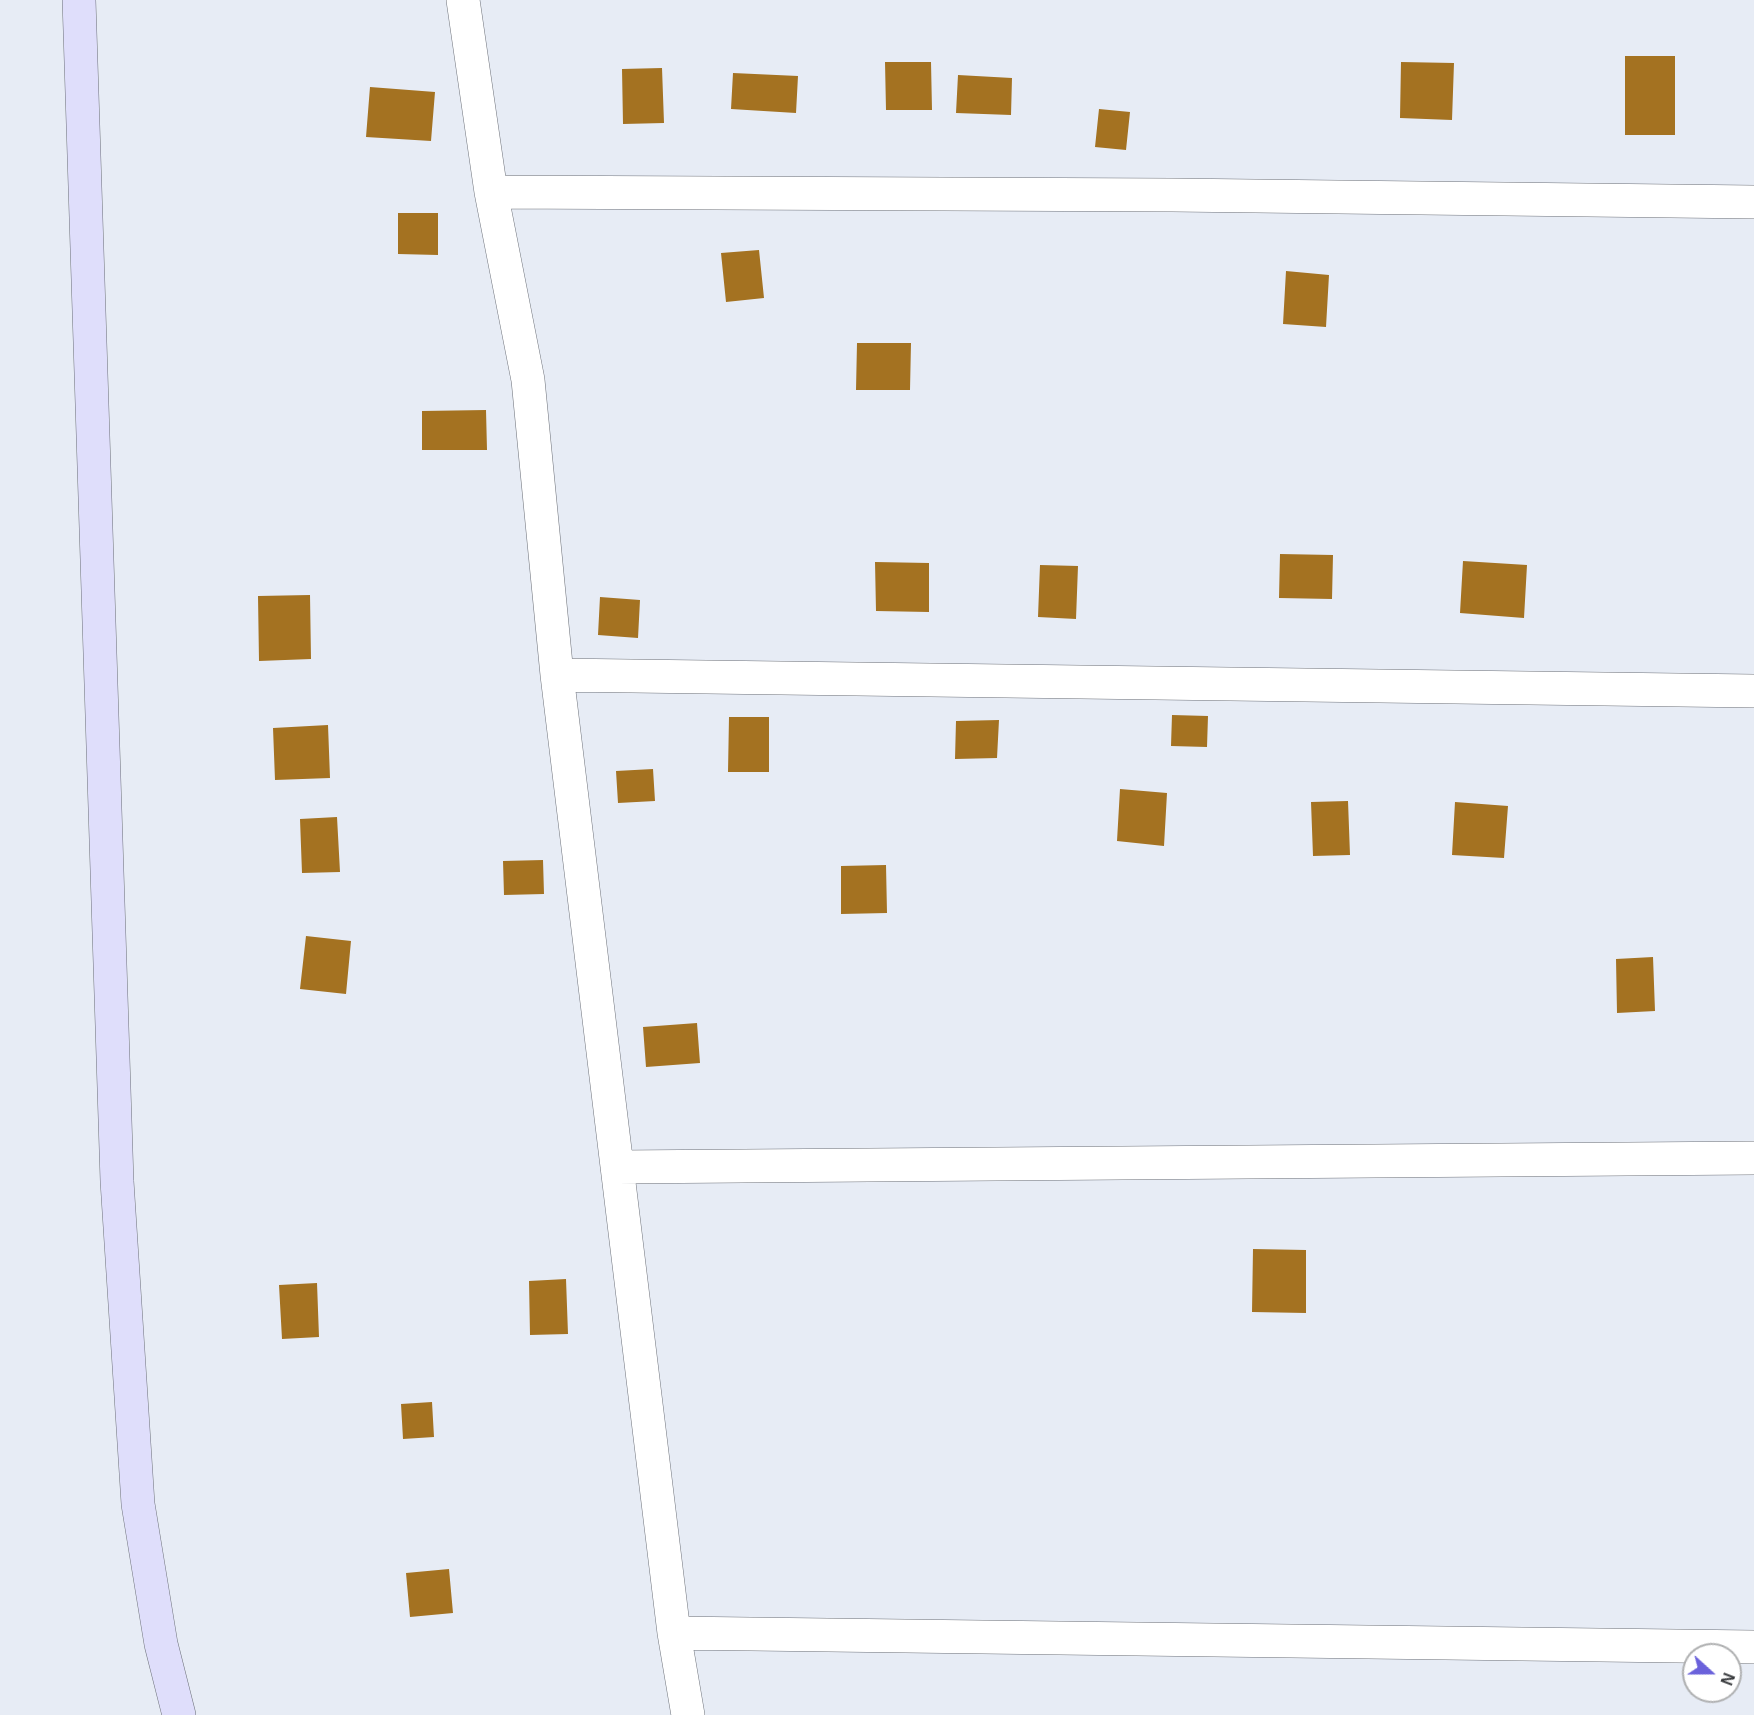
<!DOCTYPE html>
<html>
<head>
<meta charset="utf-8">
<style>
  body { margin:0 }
  #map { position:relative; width:1754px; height:1715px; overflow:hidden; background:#e7ecf5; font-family:Arial,sans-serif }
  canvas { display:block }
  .north { position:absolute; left:1682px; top:1643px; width:60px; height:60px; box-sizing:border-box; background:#fff; border:2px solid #afb0b1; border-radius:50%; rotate:111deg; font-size:16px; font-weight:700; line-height:24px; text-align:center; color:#37393c }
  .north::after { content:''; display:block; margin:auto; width:21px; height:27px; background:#6a61db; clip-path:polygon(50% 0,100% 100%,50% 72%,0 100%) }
</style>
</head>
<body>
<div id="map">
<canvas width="1754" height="1715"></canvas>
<div class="north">N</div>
</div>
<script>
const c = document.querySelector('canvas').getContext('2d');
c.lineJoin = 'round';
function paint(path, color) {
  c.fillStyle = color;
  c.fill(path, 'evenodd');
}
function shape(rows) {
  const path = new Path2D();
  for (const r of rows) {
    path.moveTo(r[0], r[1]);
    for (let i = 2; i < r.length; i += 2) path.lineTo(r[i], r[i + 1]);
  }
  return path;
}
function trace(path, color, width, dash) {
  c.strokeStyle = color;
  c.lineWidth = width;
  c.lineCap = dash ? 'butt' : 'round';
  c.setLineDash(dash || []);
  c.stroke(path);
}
paint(shape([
  [1625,56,1675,56,1675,135,1625,135],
  [885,62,931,62,932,110,886,110],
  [1401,62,1454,63,1452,120,1400,118],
  [662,68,664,123,623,124,622,69],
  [733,73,798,76,796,113,731,109],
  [958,75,1012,78,1011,115,956,113],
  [370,87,435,92,431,141,366,137],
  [1099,109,1130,112,1126,150,1095,147],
  [398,213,438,213,438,255,398,254],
  [759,250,764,298,726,302,721,253],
  [1286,271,1329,275,1326,327,1283,324],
  [857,343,911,343,910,390,856,390],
  [486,410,487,450,422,450,422,411],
  [1280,554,1333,555,1332,599,1279,598],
  [1463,561,1527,565,1524,618,1460,613],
  [875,562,929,563,929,612,876,611],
  [1040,565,1078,566,1076,619,1038,617],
  [310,595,311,659,259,661,258,596],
  [600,597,640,600,638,638,598,635],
  [1172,715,1208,716,1207,747,1171,746],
  [729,717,769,717,769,772,728,772],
  [999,720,997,758,955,759,956,721],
  [328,725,330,778,275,780,273,728],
  [653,769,655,801,618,803,616,771],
  [1120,789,1167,793,1164,846,1117,841],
  [1348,801,1350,855,1313,856,1311,802],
  [1455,802,1508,806,1504,858,1452,855],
  [337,817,340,872,302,873,300,819],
  [543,860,544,894,504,895,503,861],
  [886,865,887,913,841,914,841,866],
  [306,936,351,941,346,994,300,989],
  [1653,957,1655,1011,1617,1013,1616,959],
  [697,1023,700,1063,646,1067,643,1027],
  [1253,1249,1306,1250,1306,1313,1252,1312],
  [566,1279,568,1334,530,1335,529,1281],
  [317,1283,319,1337,282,1339,279,1285],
  [432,1402,434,1437,403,1439,401,1404],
  [449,1569,453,1613,410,1617,406,1573]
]), '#a47221');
const minor = shape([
  [463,0,491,192,528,380,557,675,674,1633,688,1715],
  [491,192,1172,195,1754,202],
  [557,675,1754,691],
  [617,1167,1754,1158],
  [674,1633,1754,1647]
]);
const secondary = shape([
  [79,0,117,1181,138,1504,161,1644,179,1715]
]);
trace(minor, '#6d7179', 34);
trace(secondary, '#6d7179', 34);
trace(minor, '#fff', 33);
trace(secondary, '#dfdefb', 33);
</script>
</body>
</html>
